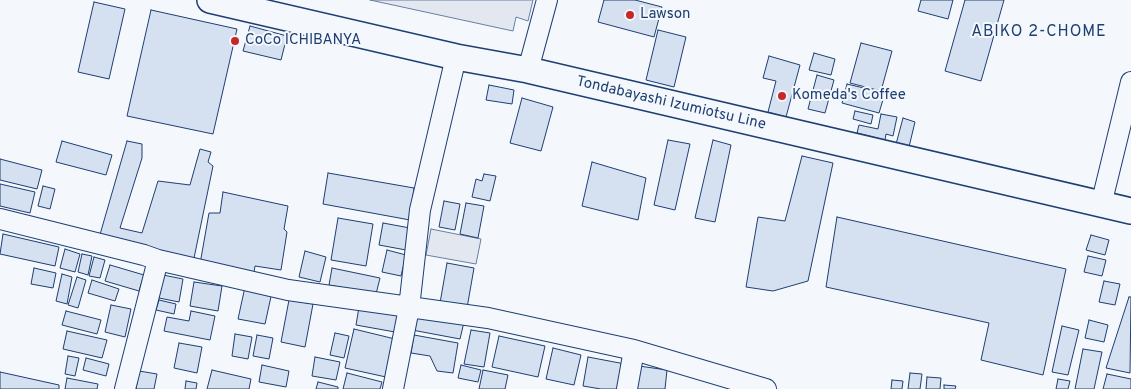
<!DOCTYPE html>
<html>
<head>
<meta charset="utf-8">
<style>
  body { margin:0 }
  canvas { display:block; background:#f4f7fb }
</style>
</head>
<body>
<canvas width="1131" height="389"></canvas>
<script>
const c = document.querySelector('canvas').getContext('2d');
c.lineJoin = 'round';
function paint(path, color) {
  c.fillStyle = color;
  c.fill(path, 'evenodd');
}
function shape(rows) {
  const path = new Path2D();
  for (const r of rows) {
    path.moveTo(r[0], r[1]);
    for (let i = 2; i < r.length; i += 2) path.lineTo(r[i], r[i + 1]);
  }
  return path;
}
function trace(path, color, width, dash) {
  c.strokeStyle = color;
  c.lineWidth = width;
  c.lineCap = dash ? 'butt' : 'round';
  c.setLineDash(dash || []);
  c.stroke(path);
}
function write(font, color, halo, rows, align = 'center') {
  c.font = font + ' Overpass,sans-serif';
  c.lineWidth = 4;
  c.setLineDash([]);
  c.textBaseline = 'middle';
  c.strokeStyle = halo;
  c.fillStyle = color;
  for (const [text, x, y, turn = 0] of rows) {
    c.save();
    c.translate(x, y);
    c.rotate((+turn || 0) * Math.PI / 180);
    c.textAlign = isNaN(turn) ? turn : align;
    if (halo) c.strokeText(text, 0, 0);
    c.fillText(text, 0, 0);
    c.restore();
  }
}
const parking = shape([
  [370,0,533,0,528,21,516,17,513,31,370,0],
  [431,229,481,239,476,264,426,255,431,229]
]);
paint(parking, '#e3e8f0');
trace(parking, '#687fa3', 1);
const building = shape([
  [604,0,635,0,662,7,654,37,598,22,604,0],
  [921,0,953,0,948,19,918,11,921,0],
  [965,0,1004,0,981,81,945,71,965,0],
  [94,2,125,9,109,79,78,72,94,2],
  [151,10,237,29,213,134,127,116,151,10],
  [250,26,287,36,281,60,243,51,250,26],
  [658,30,686,37,674,87,646,80,658,30],
  [861,43,892,51,881,91,850,83,861,43],
  [814,53,835,59,831,75,809,70,814,53],
  [769,56,800,65,786,117,768,112,776,81,763,78,769,56],
  [817,75,834,80,825,113,808,109,817,75],
  [847,84,885,93,879,113,842,103,847,84],
  [489,85,514,90,512,104,486,100,489,85],
  [522,98,553,107,541,151,510,143,522,98],
  [855,111,873,115,871,124,853,119,855,111],
  [881,114,897,117,893,136,886,134,885,140,857,133,859,125,878,129,881,114],
  [903,118,915,122,908,151,895,148,903,118],
  [668,140,690,144,675,210,654,205,668,140],
  [713,140,731,145,715,222,695,218,713,140],
  [62,141,112,155,106,175,56,162,62,141],
  [127,141,142,144,142,158,120,228,142,233,158,181,190,185,200,149,211,152,208,162,213,166,193,263,99,238,127,141],
  [802,156,833,163,808,281,773,291,746,287,758,217,785,221,802,156],
  [0,159,42,170,37,189,0,180,0,159],
  [592,162,646,178,638,220,582,206,592,162],
  [328,173,414,188,410,220,323,204,328,173],
  [484,174,496,176,490,201,472,197,476,179,482,181,484,174],
  [0,184,35,192,30,213,0,206,0,184],
  [43,186,55,189,50,209,38,206,43,186],
  [223,192,288,206,284,229,287,232,281,270,255,266,254,272,200,264,209,213,220,213,223,192],
  [444,201,460,204,455,230,439,227,444,201],
  [466,203,484,206,478,238,460,234,466,203],
  [837,217,1066,269,1043,375,981,360,989,323,826,287,837,217],
  [338,218,373,224,366,266,331,260,338,218],
  [383,223,410,228,406,250,379,245,383,223],
  [3,234,59,247,55,266,0,254,3,234],
  [1091,235,1109,240,1105,255,1086,250,1091,235],
  [65,249,80,254,75,272,60,268,65,249],
  [387,250,406,255,401,276,382,272,387,250],
  [305,251,326,257,320,282,299,277,305,251],
  [82,254,92,256,88,275,78,272,82,254],
  [1088,256,1106,260,1102,276,1084,272,1088,256],
  [94,257,105,260,100,278,89,276,94,257],
  [447,263,474,268,467,308,440,303,447,263],
  [110,265,144,275,139,291,105,281,110,265],
  [34,268,56,273,53,288,31,284,34,268],
  [332,268,380,278,376,294,329,285,332,268],
  [62,274,72,277,67,304,56,301,62,274],
  [163,275,183,279,179,302,159,298,163,275],
  [77,277,86,280,78,308,68,305,77,277],
  [92,280,119,289,115,301,88,293,92,280],
  [1104,281,1120,284,1115,305,1099,302,1104,281],
  [194,282,222,286,218,311,190,306,194,282],
  [245,287,272,292,265,324,238,319,245,287],
  [1129,297,1131,297,1130,373,1106,368,1129,297],
  [159,300,176,304,174,314,156,310,159,300],
  [289,300,313,304,305,347,281,342,289,300],
  [111,305,131,309,125,337,105,332,111,305],
  [359,307,398,313,395,332,356,325,359,307],
  [66,311,101,320,97,334,62,325,66,311],
  [191,311,215,316,210,340,164,331,167,317,189,321,191,311],
  [416,313,464,322,460,339,412,330,416,313],
  [1089,320,1108,325,1104,342,1085,338,1089,320],
  [1062,326,1079,330,1068,375,1052,372,1062,326],
  [354,329,395,339,386,377,345,368,354,329],
  [471,330,490,333,484,367,464,364,471,330],
  [67,331,107,340,102,358,63,349,67,331],
  [335,333,349,336,344,358,330,355,335,333],
  [235,334,252,337,248,359,232,356,235,334],
  [257,335,273,338,269,359,253,356,257,335],
  [414,335,458,343,453,373,437,371,430,356,411,353,414,335],
  [499,336,545,346,538,377,492,367,499,336],
  [179,343,202,347,197,373,174,368,179,343],
  [553,348,581,355,574,385,546,379,553,348],
  [1083,349,1102,352,1094,389,1075,389,1083,349],
  [68,356,79,358,75,376,65,374,68,356],
  [315,357,340,362,336,380,312,376,315,357],
  [588,357,625,364,621,389,601,389,583,386,588,357],
  [86,358,109,364,106,376,83,370,86,358],
  [262,365,289,371,286,387,259,382,262,365],
  [461,365,481,370,478,382,458,378,461,365],
  [639,366,667,370,665,389,636,389,639,366],
  [212,370,251,379,249,389,207,389,212,370],
  [483,370,508,375,505,389,479,389,483,370],
  [139,371,157,374,154,389,136,389,139,371],
  [0,372,59,385,59,389,0,389,0,372],
  [347,373,382,382,380,389,343,389,347,373],
  [910,373,922,374,920,389,908,389,910,373],
  [1107,374,1131,379,1131,389,1103,389,1107,374],
  [927,377,941,378,940,389,926,389,927,377],
  [67,378,98,384,97,389,65,389,67,378],
  [1058,379,1070,381,1068,389,1056,389,1058,379],
  [892,380,903,381,902,389,891,389,892,380],
  [186,381,197,383,196,389,185,389,186,381],
  [318,382,338,387,338,389,316,389,318,382],
  [944,385,956,386,955,389,944,389,944,385]
]);
paint(building, '#d5e0f0');
trace(building, '#1d3f73', 1);
const minor = shape([
  [528,70,547,0],
  [1101,205,1131,82],
  [0,219,144,255,158,260,288,290,488,318,634,350,766,389],
  [125,389,158,260],
  [393,389,409,308,420,210,456,57],
  [627,389,634,350]
]);
const major = shape([
  [210,0,456,57,528,70,1131,211]
]);
trace(minor, '#1d3f73', 22);
trace(major, '#1d3f73', 28);
trace(minor, '#f4f7fb', 20);
trace(major, '#f4f7fb', 25);
for (const [x, y, r, color] of [
  [630,15,5,"#c62828"],
  [235,41,5,"#c62828"],
  [782,96,5,"#c62828"]
]) {
  const dot = new Path2D();
  dot.arc(x, y, r, 0, 2 * Math.PI);
  c.fillStyle = color;
  c.fill(dot);
  trace(dot, '#f4f7fb', 2);
}
write('15px', '#1d3f73', '#f4f7fb', [
  ["Lawson",640,15],
  ["CoCo ICHIBANYA",245,41],
  ["Komeda's Coffee",792,96]
], 'left');
write('15px', '#1d3f73', '#f4f7fb', [
  ["Tondabayashi Izumiotsu Line",671,104,13]
]);
c.letterSpacing = '1px';
write('16px', '#1d3f73', '#f4f7fb', [
  ["ABIKO 2-CHOME",1039,33]
]);
c.letterSpacing = '0px';
</script>
</body>
</html>
